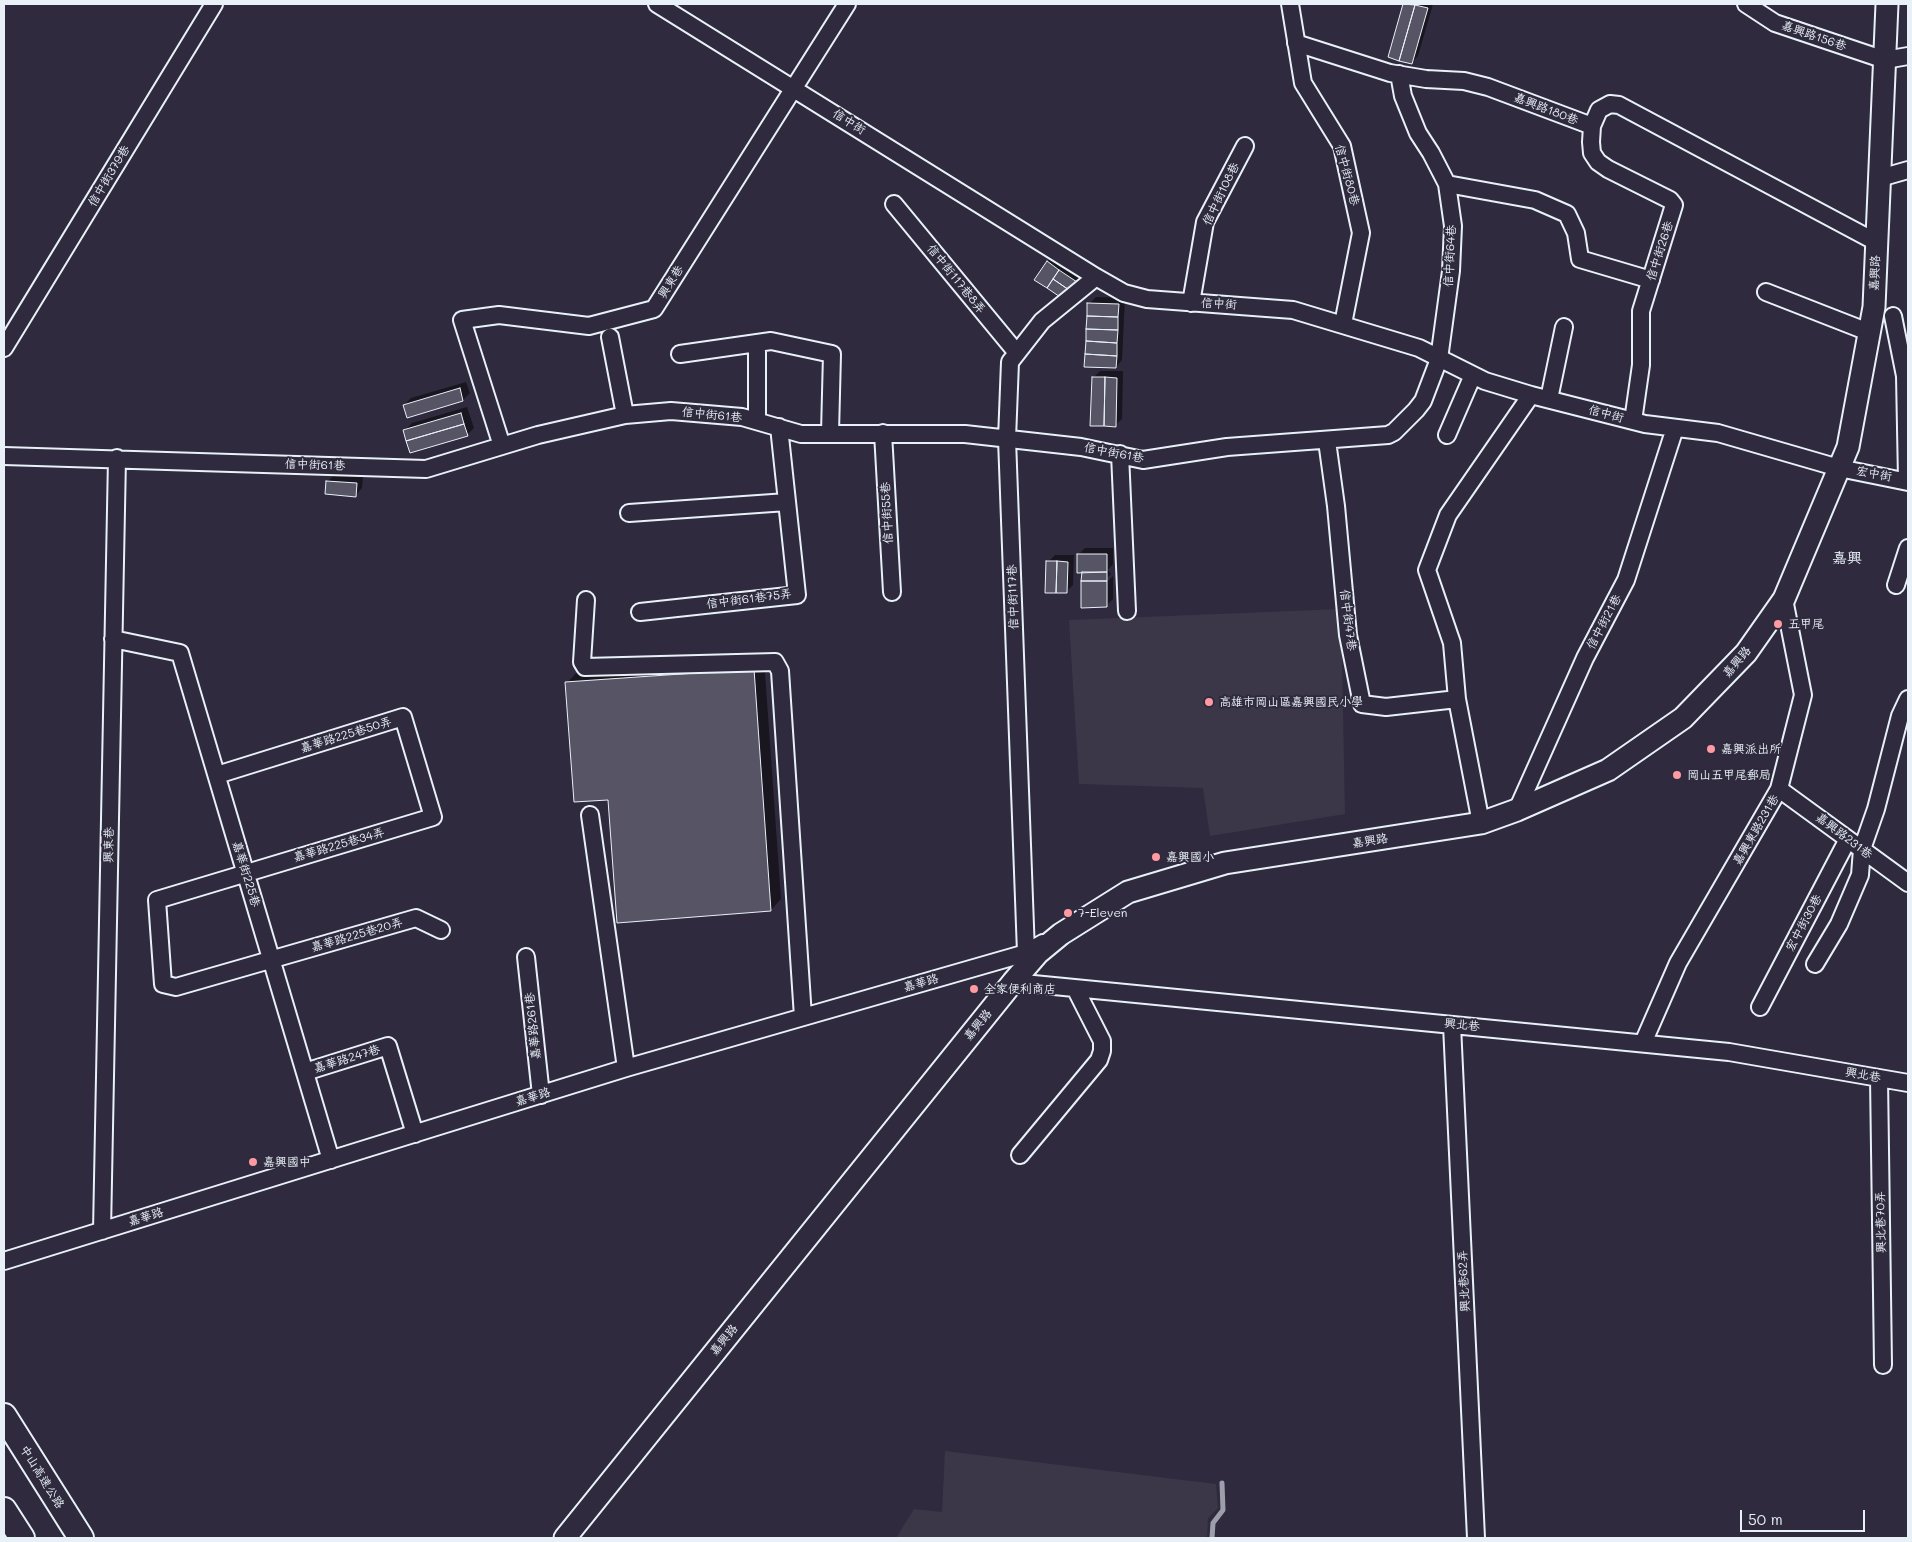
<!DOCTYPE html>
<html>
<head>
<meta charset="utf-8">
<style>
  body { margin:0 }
  #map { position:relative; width:1912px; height:1542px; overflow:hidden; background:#2f2a3d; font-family:Mali,sans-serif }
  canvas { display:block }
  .frame { position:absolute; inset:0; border:5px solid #e8f1f8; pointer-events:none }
  .scale { position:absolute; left:1740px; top:1510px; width:125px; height:22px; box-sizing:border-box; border:2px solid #e8f1f8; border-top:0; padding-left:6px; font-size:15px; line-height:18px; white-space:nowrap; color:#e8f1f8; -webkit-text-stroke:4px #2f2a3d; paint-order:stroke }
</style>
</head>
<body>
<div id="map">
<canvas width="1912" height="1542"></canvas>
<div class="frame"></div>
<div class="scale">50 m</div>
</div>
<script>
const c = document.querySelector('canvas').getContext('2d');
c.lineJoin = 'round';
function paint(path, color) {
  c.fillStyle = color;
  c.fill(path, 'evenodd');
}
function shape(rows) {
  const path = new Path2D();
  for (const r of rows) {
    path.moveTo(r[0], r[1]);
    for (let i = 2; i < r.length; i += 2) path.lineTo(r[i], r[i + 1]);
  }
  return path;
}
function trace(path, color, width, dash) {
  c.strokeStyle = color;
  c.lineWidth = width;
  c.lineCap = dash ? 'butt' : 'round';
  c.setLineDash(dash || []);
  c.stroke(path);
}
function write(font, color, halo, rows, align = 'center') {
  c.font = font + ' Mali,"LXGW WenKai TC",sans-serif';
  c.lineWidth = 4;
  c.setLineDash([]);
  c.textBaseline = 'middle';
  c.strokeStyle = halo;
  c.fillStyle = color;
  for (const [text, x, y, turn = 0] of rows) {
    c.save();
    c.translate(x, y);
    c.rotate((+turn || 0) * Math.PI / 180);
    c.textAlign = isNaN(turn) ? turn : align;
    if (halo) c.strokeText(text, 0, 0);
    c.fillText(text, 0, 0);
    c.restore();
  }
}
paint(shape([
  [1341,609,1345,814,1210,836,1203,788,1079,784,1069,620],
  [945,1451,1216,1484,1218,1508,1208,1518,1207,1538,896,1538,914,1509,942,1512]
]), '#3b3749');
paint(shape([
  [1404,4,1433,4,1418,56,1411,63,1389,57],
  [1054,255,1065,262,1062,267,1082,280,1063,297,1047,262],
  [1096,297,1125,298,1122,360,1116,367,1089,304],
  [1100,371,1123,371,1122,419,1115,425,1093,378],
  [466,382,470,393,463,400,404,405,411,398],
  [467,407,474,428,467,435,405,430,412,423],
  [334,475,363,477,362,488,356,495,327,482],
  [1085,548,1113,548,1113,564,1108,570,1111,574,1101,584,1103,586,1113,576,1113,599,1106,606,1083,571,1078,555],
  [1055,555,1074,555,1073,585,1066,592,1048,562],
  [764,659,781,899,771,910,609,799,567,683,577,672]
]), '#0007');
trace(shape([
  [1212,1538,1213,1523,1223,1510,1222,1483]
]), '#9c9fab', 5);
const building = shape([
  [1403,4,1415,5,1399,61,1388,57,1403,4],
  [1415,5,1428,8,1412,64,1399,61,1415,5],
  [1047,261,1059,270,1047,288,1034,280,1047,261],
  [1059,270,1080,284,1072,292,1053,279,1059,270],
  [1053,279,1072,292,1063,299,1047,288,1053,279],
  [1087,303,1119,304,1118,317,1087,316,1087,303],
  [1087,316,1118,317,1118,330,1086,329,1087,316],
  [1086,329,1118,330,1117,343,1086,341,1086,329],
  [1086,341,1117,343,1117,356,1085,354,1086,341],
  [1085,354,1117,356,1116,368,1084,367,1085,354],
  [1092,377,1105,377,1104,426,1090,426,1092,377],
  [1105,377,1117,378,1116,427,1104,426,1105,377],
  [460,388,463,401,407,418,403,405,460,388],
  [461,413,464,424,406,441,403,430,461,413],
  [464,424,468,436,410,453,406,441,464,424],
  [326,481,357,483,356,497,325,494,326,481],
  [1077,554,1107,554,1107,572,1077,573,1077,554],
  [1046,561,1057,561,1056,593,1045,593,1046,561],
  [1057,561,1068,562,1067,593,1056,593,1057,561],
  [1082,572,1107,572,1107,581,1081,581,1082,572],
  [1081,581,1107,581,1107,607,1081,608,1081,581],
  [754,669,771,911,617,923,608,800,574,802,565,682,754,669]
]);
paint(building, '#575565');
trace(building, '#e8f1f8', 1);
const minor = shape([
  [657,4,1096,277,1124,293,1147,299,1293,310,1419,348,1485,381,1531,395,1645,424,1718,433,1839,468,1908,482],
  [1290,4,1303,83,1342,146,1361,233,1343,324],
  [1746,4,1775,23,1885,60,1908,56],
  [1296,43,1390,73,1426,79,1464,81,1488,87,1592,126],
  [1880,178,1908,170],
  [1447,184,1535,200,1567,214,1576,233,1580,259,1651,280],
  [894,204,1017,353],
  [1766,292,1871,333],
  [1191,303,1205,222,1245,146],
  [1893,316,1905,376,1907,480],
  [610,337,625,415],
  [4,348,214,4],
  [680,354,771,341,832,354,830,433],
  [1549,399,1564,327],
  [757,421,757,343],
  [1633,421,1641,365,1641,311,1674,205,1670,200,1608,169,1598,162,1592,153,1591,142,1592,126,1599,110,1610,104,1619,105,1876,242],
  [883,433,892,592],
  [1447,435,1473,375],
  [1327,441,1336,506,1348,635,1362,704,1386,707,1457,699],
  [502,446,462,320,499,315,589,326,654,309,847,4],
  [1120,454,1127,611],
  [4,456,426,469,538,435,625,415,671,411,742,417,801,434,965,434,1081,447,1143,460,1227,447,1388,435,1394,432,1416,410,1423,401,1439,359,1451,271,1453,226,1447,184,1431,153,1418,133,1403,96,1399,74],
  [629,513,787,502],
  [1896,585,1908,548],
  [586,600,582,662,585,667,775,662,780,671,803,1017],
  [640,612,797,595,779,427],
  [113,639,180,653,331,1160],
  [217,775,403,717,433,817,157,900,163,984,176,987,416,918,441,930],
  [1779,789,1908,883],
  [1517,810,1585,658,1626,580,1675,428],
  [590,815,626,1068],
  [1481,823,1457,699,1452,643,1427,570,1448,515,1531,395],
  [1026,953,1007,439,1010,362,1042,321,1096,277],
  [526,957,541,1095],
  [1815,964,1839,924,1860,875,1862,849,1876,809,1900,716,1908,699],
  [1013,982,1729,1052,1908,1083],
  [1760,1007,1848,839],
  [1452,1025,1476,1538],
  [1643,1043,1678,963,1779,789,1803,695,1784,599],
  [305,1072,388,1046,415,1134],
  [1879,1078,1883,1365],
  [1020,1155,1099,1060,1102,1051,1102,1041,1075,988],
  [102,1231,117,458],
  [4,1261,626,1068,1026,953,1043,943]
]);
const major = shape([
  [565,1538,1013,982,1038,953,1061,934,1128,892,1225,863,1481,823,1517,810,1608,770,1683,718,1746,653,1784,599,1848,447,1874,307,1887,4]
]);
const highway = shape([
  [4,1416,81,1538],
  [4,1510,22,1538]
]);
trace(minor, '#e8f1f8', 20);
trace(major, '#e8f1f8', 25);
trace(highway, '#e8f1f8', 28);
trace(minor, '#2f2a3d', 16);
trace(major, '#2f2a3d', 21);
trace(highway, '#2f2a3d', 24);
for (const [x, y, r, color] of [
  [1778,624,5,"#ff9aa2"],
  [1209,702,5,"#ff9aa2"],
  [1711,749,5,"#ff9aa2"],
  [1677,775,5,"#ff9aa2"],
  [1156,857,5,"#ff9aa2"],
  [1068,913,5,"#ff9aa2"],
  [974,989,5,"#ff9aa2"],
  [253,1162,5,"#ff9aa2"]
]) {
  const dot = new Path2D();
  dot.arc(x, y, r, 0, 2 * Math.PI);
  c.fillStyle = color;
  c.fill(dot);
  trace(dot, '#2f2a3d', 2);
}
write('12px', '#e8f1f8', '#2f2a3d', [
  ["嘉興路156巷",1814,36,19],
  ["嘉興路180巷",1546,109,21],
  ["信中街",849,122,32],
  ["信中街80巷",1347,175,75],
  ["信中街379巷",109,176,-59],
  ["信中街108巷",1221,194,-64],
  ["信中街26巷",1660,251,-72],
  ["信中街64巷",1450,256,-87],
  ["嘉興路",1875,273,-88],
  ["信中街117巷8弄",956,279,51],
  ["興東巷",671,282,-58],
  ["信中街",1219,304,3],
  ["信中街",1606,414,15],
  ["信中街61巷",712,415,6],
  ["信中街61巷",1114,453,11],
  ["信中街61巷",315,465,2],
  ["宏中街",1874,474,10],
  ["信中街55巷",887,513,-93],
  ["信中街117巷",1013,597,-92],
  ["信中街61巷75弄",749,599,-7],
  ["信中街47巷",1348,620,83],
  ["信中街21巷",1604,622,-62],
  ["嘉興路",1737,662,-50],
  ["嘉華路225巷50弄",346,735,-17],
  ["嘉興東路231巷",1756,830,-60],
  ["嘉興路231巷",1844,836,37],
  ["嘉興路",1370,841,-9],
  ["興東巷",109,845,-89],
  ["嘉華路225巷34弄",339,845,-16],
  ["嘉華街225巷",246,874,73],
  ["宏中街30巷",1804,923,-62],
  ["嘉華路225巷20弄",357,935,-16],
  ["嘉華路",921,983,-16],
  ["嘉興路",978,1025,-51],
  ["興北巷",1462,1025,6],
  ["嘉華路261巷",533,1026,-96],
  ["嘉華路247巷",347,1059,-17],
  ["興北巷",1863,1075,10],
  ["嘉華路",533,1097,-17],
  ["嘉華路",146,1217,-17],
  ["興北巷70弄",1881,1222,-91],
  ["興北巷62弄",1464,1281,-93],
  ["嘉興路",724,1340,-51],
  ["中山高速公路",42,1477,58]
]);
write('12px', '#e8f1f8', '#2f2a3d', [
  ["五甲尾",1788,624],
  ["高雄市岡山區嘉興國民小學",1219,702],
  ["嘉興派出所",1721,749],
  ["岡山五甲尾郵局",1687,775],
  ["嘉興國小",1166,857],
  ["7-Eleven",1078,913],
  ["全家便利商店",984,989],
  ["嘉興國中",263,1162]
], 'left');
write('15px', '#e8f1f8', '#2f2a3d', [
  ["嘉興",1847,558]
]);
</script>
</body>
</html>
